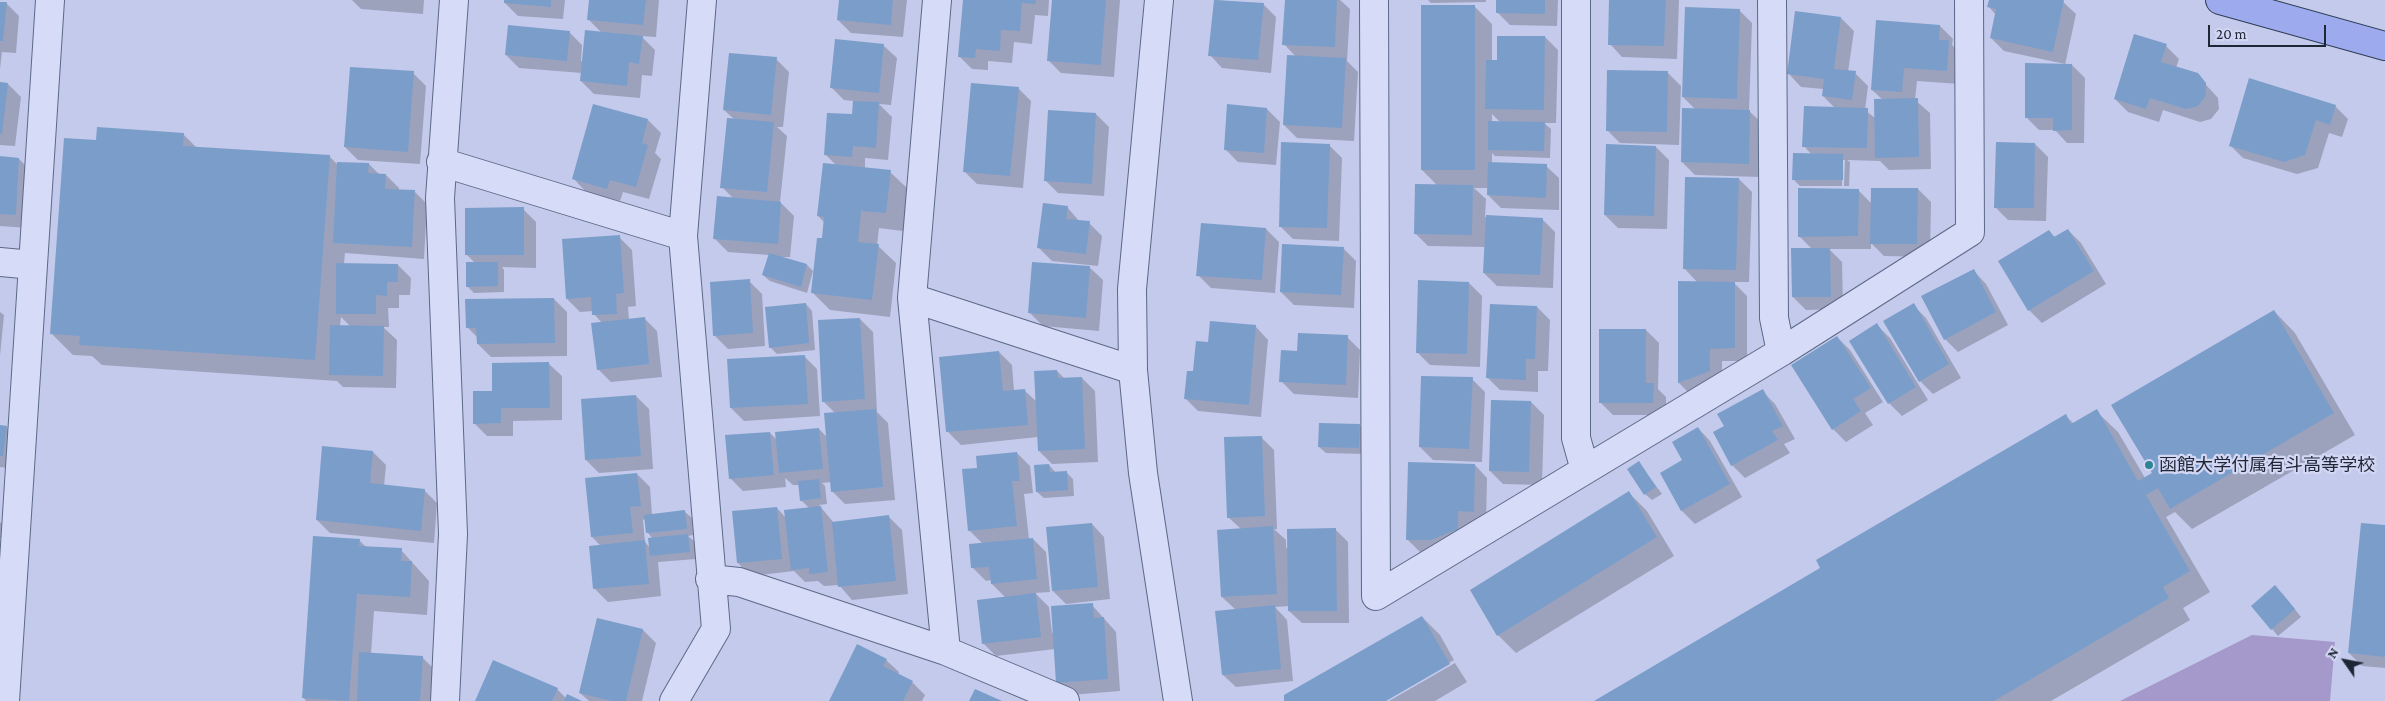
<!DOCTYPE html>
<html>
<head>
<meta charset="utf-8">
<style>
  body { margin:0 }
  #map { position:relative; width:2385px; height:701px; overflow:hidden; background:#c3caec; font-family:"Crimson Pro",serif }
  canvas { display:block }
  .north { position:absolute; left:2320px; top:636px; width:50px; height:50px; -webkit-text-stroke:4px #d3d7f4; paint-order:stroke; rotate:303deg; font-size:14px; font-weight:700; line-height:20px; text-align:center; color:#1e2736 }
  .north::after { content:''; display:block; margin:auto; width:18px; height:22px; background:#1e2736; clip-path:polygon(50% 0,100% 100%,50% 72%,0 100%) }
  .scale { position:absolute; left:2208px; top:25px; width:118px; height:22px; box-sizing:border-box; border:2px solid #1e2736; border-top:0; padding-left:6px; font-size:15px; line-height:18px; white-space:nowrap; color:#1e2736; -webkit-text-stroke:4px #d3d7f4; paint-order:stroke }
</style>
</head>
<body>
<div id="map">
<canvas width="2385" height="701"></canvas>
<div class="north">N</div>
<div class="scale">20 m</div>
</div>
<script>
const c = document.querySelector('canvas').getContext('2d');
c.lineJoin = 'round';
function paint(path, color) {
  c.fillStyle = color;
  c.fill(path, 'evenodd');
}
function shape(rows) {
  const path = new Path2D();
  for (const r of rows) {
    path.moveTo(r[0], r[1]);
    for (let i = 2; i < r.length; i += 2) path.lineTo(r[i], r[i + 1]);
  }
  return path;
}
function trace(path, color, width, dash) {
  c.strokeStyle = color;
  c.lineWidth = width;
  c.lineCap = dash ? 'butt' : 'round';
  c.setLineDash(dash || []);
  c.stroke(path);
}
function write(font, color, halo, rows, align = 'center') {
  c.font = font + ' "Crimson Pro","Noto Sans JP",serif';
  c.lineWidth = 4.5;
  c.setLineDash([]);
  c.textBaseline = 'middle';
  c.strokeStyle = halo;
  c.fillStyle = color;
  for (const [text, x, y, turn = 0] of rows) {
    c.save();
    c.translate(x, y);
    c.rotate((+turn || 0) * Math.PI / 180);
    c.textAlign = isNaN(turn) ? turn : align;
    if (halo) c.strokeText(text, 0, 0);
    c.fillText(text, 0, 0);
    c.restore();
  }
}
paint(shape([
  [2252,635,2335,642,2330,701,2120,701]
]), '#a598ca');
paint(shape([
  [352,0,424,0,423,14,361,9],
  [506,0,565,0,563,19,518,16,505,3],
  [590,0,659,0,656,37,641,36,655,50,652,76,642,75,640,98,594,94,581,81,582,73,519,68,506,55,569,32,582,45,581,61,583,61,602,33,589,20],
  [840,0,907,0,903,37,851,33,838,20],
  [964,0,1049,0,1048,16,1035,15,1032,44,1014,42,1012,63,988,61,988,70,972,69,959,56],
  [1053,0,1120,0,1114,77,1061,73,1048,60],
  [1215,0,1263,4,1276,17,1271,73,1222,68,1210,55],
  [1286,0,1340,0,1350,9,1347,61,1358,72,1354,141,1297,138,1284,125,1296,57,1284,44],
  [1428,0,1486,0,1486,2,1431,3],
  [1497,0,1558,0,1557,26,1510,25,1497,12],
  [1611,0,1679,0,1677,59,1622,57,1610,44],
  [1990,0,2061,0,2076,14,2065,65,2072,65,2085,78,2084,143,2067,143,2055,130,2039,130,2026,117,2065,64,2004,51,1991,38,1996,15,1989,7],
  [0,3,6,3,19,16,16,53,2,52,0,69],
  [1474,6,1492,24,1492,62,1498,62,1545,37,1558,50,1556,123,1544,123,1551,129,1550,158,1495,156,1492,153,1492,164,1546,166,1559,178,1559,210,1501,208,1488,195,1489,188,1474,188,1486,199,1485,217,1542,219,1555,232,1553,288,1497,286,1484,273,1486,247,1428,246,1415,233,1438,186,1422,170],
  [1492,114,1500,122,1492,122],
  [1739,10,1752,23,1749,111,1763,124,1761,177,1695,175,1682,162,1696,110,1683,97],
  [1841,18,1854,31,1848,72,1855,73,1868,86,1865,110,1875,118,1883,100,1872,90,1940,26,1953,39,1952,45,1962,55,1960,84,1917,81,1915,100,1930,113,1931,169,1889,170,1880,161,1847,160,1850,162,1849,186,1844,186,1845,160,1842,160,1842,186,1800,186,1794,180,1812,155,1804,146,1836,109,1823,96,1824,89,1801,87,1789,74],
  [884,46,897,58,891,105,879,104,892,117,888,160,865,158,865,169,890,172,908,189,903,231,879,228,877,245,896,263,890,317,830,310,812,292,825,223,818,216,836,165,825,154,853,116,854,101,844,100,831,87],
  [2166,46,2179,59,2176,68,2197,75,2218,98,2219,109,2211,119,2200,122,2163,110,2159,122,2128,112,2115,99],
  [776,59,789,72,783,127,777,127,787,136,780,202,794,216,790,257,779,257,807,265,813,271,807,293,770,281,763,275,769,255,728,252,715,239,734,199,722,187,735,120,724,110],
  [413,73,426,86,420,164,358,160,345,147],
  [1668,73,1681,86,1679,145,1620,143,1607,130],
  [0,83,8,84,21,97,15,146,0,145],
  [1018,88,1031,101,1023,188,977,184,964,171],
  [2335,106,2348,119,2342,137,2329,133,2318,168,2297,174,2243,158,2230,145],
  [1267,109,1280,122,1276,165,1238,162,1225,149],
  [1096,114,1109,127,1104,196,1058,193,1045,180],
  [648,120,661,133,655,153,661,159,649,199,623,192,620,201,586,192,574,179],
  [183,134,197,148,329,156,338,165,369,164,379,174,386,175,399,188,399,191,414,191,427,204,424,259,345,253,344,264,398,265,411,278,410,295,399,295,399,308,388,308,389,327,383,327,397,340,396,388,343,387,337,381,102,365,92,356,73,355,51,333,98,141],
  [341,317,350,326,340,326],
  [2035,144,2048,157,2046,221,2008,220,1995,207],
  [1329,145,1342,158,1339,241,1293,239,1280,226],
  [1656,147,1669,160,1667,229,1618,228,1605,215],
  [0,158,19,159,32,172,28,228,0,226],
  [1739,179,1752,192,1749,282,1733,282,1747,296,1747,361,1722,361,1722,384,1692,396,1679,383,1680,282,1698,283,1684,268],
  [1918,189,1931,202,1930,257,1884,256,1871,243,1871,249,1829,249,1842,262,1843,309,1806,310,1793,297,1812,249,1799,236,1858,190,1872,204],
  [1067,207,1080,222,1089,223,1102,236,1098,266,1052,261,1039,248],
  [523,209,536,222,536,268,502,267,504,270,504,292,474,293,467,286,475,263,466,254],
  [1266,229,1279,242,1275,293,1211,288,1198,275],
  [2068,230,2081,243,2106,284,2042,323,2029,310,2049,231,2056,238],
  [619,237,632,250,636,306,628,307,629,320,644,318,657,331,662,377,611,382,598,369,602,323,594,314,593,311,580,312,567,299],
  [1343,248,1356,261,1354,308,1294,305,1281,292],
  [1089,267,1103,280,1099,331,1043,326,1030,313],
  [1974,271,1986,284,2008,325,1958,352,1945,339],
  [749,281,762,294,765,346,728,349,715,336],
  [1469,283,1482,296,1480,367,1430,365,1417,352],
  [554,299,567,312,567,356,491,357,478,344,478,338,467,327],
  [806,304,812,311,815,350,777,354,770,347],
  [1913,305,1926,318,1961,378,1933,394,1920,381,1885,322],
  [1537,307,1550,320,1548,371,1538,371,1538,392,1500,390,1487,377],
  [2274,311,2295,333,2355,435,2192,529,2175,512,2166,517,2210,592,2183,608,2190,620,2051,701,1596,701,1822,569,2065,415,2074,424,2096,411,2118,432,2145,478,2153,474],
  [0,312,4,315,0,356],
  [860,319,873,332,877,412,888,423,895,500,845,504,832,491,831,482,822,483,825,486,827,504,819,505,834,523,889,517,902,530,908,594,852,600,839,585,824,586,818,581,805,582,794,571,751,576,738,563,777,508,786,518,809,508,801,500,800,485,793,485,785,478,786,487,743,491,730,478,770,433,778,441,819,429,828,438,835,413,823,401],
  [1877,325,1890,338,1928,400,1902,416,1889,403],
  [1256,327,1268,340,1261,417,1198,411,1185,398,1209,344],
  [1646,330,1659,343,1658,389,1666,397,1666,415,1613,415,1600,402],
  [1347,337,1360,350,1358,398,1294,394,1281,381,1298,352],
  [1837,337,1850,350,1883,402,1865,413,1873,425,1846,442,1833,429],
  [999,352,1012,365,1014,391,1024,390,1037,402,1057,371,1065,379,1082,378,1095,391,1098,462,1052,464,1039,451,1038,437,961,445,948,432],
  [804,356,817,369,820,416,744,421,731,408],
  [549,364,562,376,562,420,513,421,513,436,487,436,474,423,494,392],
  [1472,379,1485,392,1482,462,1433,460,1420,447],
  [1762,391,1775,404,1795,439,1784,444,1790,453,1745,478,1732,465,1714,433,1726,426],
  [636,396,649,409,653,469,599,473,586,460],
  [1531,402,1544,415,1542,485,1503,484,1490,471],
  [1359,425,1366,432,1365,454,1326,453,1319,447],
  [0,427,6,427,19,440,16,469,0,467],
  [1698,428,1710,441,1742,497,1695,524,1682,511,1661,474,1684,461],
  [1261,437,1274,450,1277,529,1274,529,1286,540,1286,548,1335,529,1348,542,1349,623,1302,623,1289,611,1289,606,1275,607,1287,620,1293,681,1236,687,1223,675,1236,610,1222,597,1241,529,1228,517],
  [373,452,386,465,384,486,424,490,437,503,434,543,330,533,317,520],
  [1017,453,1030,466,1033,493,1024,494,1029,539,1033,539,1046,552,1050,592,1035,593,1049,607,1052,633,1092,605,1116,632,1120,691,1070,695,1057,682,1055,649,996,656,983,643,1006,598,992,584,991,580,986,581,973,568,983,544,969,530,979,469],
  [1639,463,1662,494,1652,500,1645,494],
  [1049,465,1056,473,1066,472,1073,479,1074,496,1044,498,1037,492],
  [1475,465,1487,478,1486,524,1470,523,1470,542,1445,553,1420,552,1407,539],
  [637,474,650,487,652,515,685,512,692,518,693,535,688,536,695,542,696,559,658,562,661,596,608,602,595,589,601,546,592,537],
  [646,519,648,533,653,539,650,548,645,542,643,520],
  [1629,493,1647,511,1674,556,1516,653,1498,635],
  [0,522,2,524,1,538,0,538],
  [1092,524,1104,537,1110,599,1066,604,1053,591],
  [2385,526,2385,668,2362,666,2349,653],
  [359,540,366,547,401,550,429,581,427,615,374,611,371,654,422,657,435,670,433,701,306,701,303,697],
  [2282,593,2301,617,2278,636,2253,606],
  [1422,617,1440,635,1454,660,1384,701,1285,701],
  [598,619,643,630,656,643,642,701,589,701,580,693],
  [886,660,899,672,898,675,912,682,925,695,922,701,830,701],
  [1455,663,1467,682,1435,701,1389,701],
  [557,689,566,698,579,701,477,701]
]), '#0003');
paint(shape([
  [504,0,551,0,551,7,504,3],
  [589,0,646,0,643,25,587,20],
  [839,0,893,0,891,25,837,20],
  [963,0,1036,0,1035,4,1022,3,1020,31,1001,30,1000,51,976,49,975,58,958,57],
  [1052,0,1106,0,1101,65,1047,61],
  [1214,0,1264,3,1258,60,1208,56],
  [1285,0,1337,0,1335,47,1282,45],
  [1496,0,1545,0,1545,14,1496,13],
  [1609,0,1666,0,1664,46,1608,45],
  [1989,0,2064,0,2053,52,1990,38,1996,9,1987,7],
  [0,2,7,2,3,41,0,41],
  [1421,5,1475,5,1475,170,1421,170],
  [1685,7,1740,9,1737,99,1682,97],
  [1795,11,1841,17,1834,69,1856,71,1852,100,1822,96,1824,79,1787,74],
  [1876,20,1940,25,1939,40,1949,40,1947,71,1904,68,1902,92,1871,90],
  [508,25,570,31,567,61,505,55],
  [585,30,643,36,639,64,629,62,627,86,580,81],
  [2134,34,2167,44,2161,62,2198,73,2206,83,2206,96,2198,106,2186,109,2150,98,2146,109,2114,99],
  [1497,36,1545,36,1544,110,1485,109,1486,60,1497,60],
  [835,39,884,44,879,93,830,88],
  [729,53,777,57,771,115,723,110],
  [1287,55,1346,58,1342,128,1283,125],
  [2025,63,2072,64,2072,130,2053,131,2053,118,2025,118],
  [350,67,414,71,408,152,344,147],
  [1607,70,1668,71,1667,132,1606,131],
  [2249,78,2336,105,2330,125,2316,120,2305,155,2284,162,2229,146],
  [0,82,8,83,2,134,0,134],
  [971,83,1019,87,1010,176,963,172],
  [1918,98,1919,157,1875,158,1874,99],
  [853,101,879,102,876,148,853,146,852,157,824,155,827,113,852,114],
  [593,104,648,119,642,143,648,145,636,187,610,180,607,189,572,179],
  [1227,104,1267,108,1264,153,1224,150],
  [1804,106,1868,108,1867,148,1802,147],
  [1682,108,1750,110,1749,164,1681,162],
  [1048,110,1096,113,1092,184,1044,181],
  [727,118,774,122,767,192,720,188],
  [1488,121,1545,122,1544,151,1488,150],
  [97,127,184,133,183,146,330,155,315,360,79,345,80,336,50,334,64,138,96,140],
  [1281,142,1330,144,1327,228,1279,227],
  [1996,142,2035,143,2034,208,1994,208],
  [1606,144,1656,146,1654,216,1604,215],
  [1793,153,1843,154,1843,180,1792,180],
  [0,156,19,158,16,215,0,214],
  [337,162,369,163,368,173,386,174,385,189,415,190,412,247,333,243],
  [1488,162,1547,164,1546,198,1487,195],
  [823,163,891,170,886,213,861,211,858,242,879,244,872,300,811,293,817,238,822,238,824,217,817,216],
  [1685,177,1739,178,1736,270,1683,269],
  [1415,184,1473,185,1472,235,1414,234],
  [1798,188,1859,189,1858,236,1798,237],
  [1871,188,1918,188,1917,244,1870,244],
  [717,196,781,202,778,244,713,239],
  [1043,203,1068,206,1066,219,1090,221,1086,254,1037,248],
  [524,207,524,255,465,255,465,208],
  [1486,215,1543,218,1540,275,1483,273],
  [1201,223,1266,228,1262,280,1196,276],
  [2068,229,2094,271,2028,311,1998,261,2049,230,2054,237],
  [620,235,624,293,616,294,617,314,592,315,591,297,566,299,562,239],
  [1282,244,1344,247,1341,295,1280,292],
  [1791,248,1830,248,1831,297,1792,297],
  [769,253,807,264,801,287,762,275],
  [466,262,498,262,498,286,466,287],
  [1032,262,1090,266,1086,318,1028,313],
  [336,263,398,264,398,282,387,282,387,296,376,295,376,314,336,314],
  [1974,269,1996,312,1944,340,1921,296],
  [750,279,753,333,713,336,710,282],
  [1418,280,1469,282,1467,354,1416,353],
  [1678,281,1735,282,1735,348,1710,349,1710,371,1678,383],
  [554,298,555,343,477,344,476,328,466,328,465,299],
  [806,303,809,343,769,348,765,307],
  [1914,303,1949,364,1919,382,1883,321],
  [1490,304,1537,306,1535,359,1526,359,1526,380,1486,378],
  [2274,310,2334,413,2170,509,2158,488,2146,495,2190,571,2163,587,2169,598,1994,701,1594,701,1820,568,1816,560,2066,414,2071,424,2097,409,2138,481,2152,473,2111,405],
  [645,317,649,364,597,370,591,323],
  [860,318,865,399,822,402,818,320],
  [1210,321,1256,325,1249,405,1184,399,1187,371,1193,371,1196,341,1208,342],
  [1877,323,1916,387,1888,404,1849,341],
  [330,325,384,326,383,376,329,375],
  [1599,329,1646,329,1646,383,1654,383,1653,403,1599,403],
  [1298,333,1348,335,1346,385,1279,382,1281,350,1297,351],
  [1837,336,1871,388,1853,399,1861,411,1832,430,1791,365],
  [999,351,1003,391,1025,389,1028,425,946,432,939,357],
  [805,355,808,404,730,408,727,359],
  [549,362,550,408,501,408,501,423,473,424,473,391,492,391,492,363],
  [1057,370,1058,378,1082,377,1085,449,1038,451,1034,371],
  [1421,376,1473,377,1469,449,1419,447],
  [1763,389,1783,426,1772,431,1778,440,1731,466,1713,432,1724,426,1717,414],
  [636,395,641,456,585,460,581,399],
  [1491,400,1531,401,1529,472,1489,471],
  [876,409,883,487,831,492,824,413],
  [1319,423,1360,424,1359,448,1318,447],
  [0,425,7,426,3,456,0,456],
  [1698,427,1730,484,1681,511,1660,473,1682,460,1672,442],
  [819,428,823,469,779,473,775,432],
  [770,432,774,475,729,479,725,435],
  [1262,436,1265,516,1227,518,1224,437],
  [322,446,373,451,370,483,425,489,421,531,316,520],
  [1017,452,1020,481,1012,481,1017,526,968,531,962,469,977,468,976,456],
  [1639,461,1656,487,1644,495,1627,469],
  [1408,462,1475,464,1474,512,1458,511,1458,529,1431,540,1406,540],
  [1049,464,1050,472,1067,471,1068,490,1036,492,1034,465],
  [637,473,641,506,630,507,633,533,591,537,585,478],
  [819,479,821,498,800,501,798,481],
  [1629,491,1657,537,1497,636,1470,590],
  [821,506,828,572,809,574,809,568,791,570,784,510],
  [777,507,782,559,737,563,732,511],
  [685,510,687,529,646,533,644,515],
  [889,515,896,581,838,587,832,522],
  [1092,523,1098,587,1052,591,1046,527],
  [2361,523,2385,525,2385,657,2348,653],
  [1273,526,1277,594,1221,597,1217,530],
  [1336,528,1337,611,1288,611,1287,529],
  [688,534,690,552,650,556,648,538],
  [313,536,360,539,359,546,402,548,401,561,412,561,410,597,357,594,349,701,302,698],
  [1033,538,1037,579,991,584,989,567,971,568,969,544],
  [645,540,649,584,593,589,589,546],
  [2275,585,2295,609,2271,630,2251,606],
  [1036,593,1041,637,982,644,977,600],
  [1093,603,1094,618,1104,617,1108,679,1056,683,1051,606],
  [1275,605,1281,669,1222,675,1215,611],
  [1422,616,1450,664,1386,701,1284,701,1284,695],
  [597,618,643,629,626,701,612,701,579,693],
  [857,644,887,659,883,666,913,681,903,701,829,701],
  [359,652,423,656,420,701,357,701],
  [493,660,558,688,552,701,475,701],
  [975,689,1002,701,969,701],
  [567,694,582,701,564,701]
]), '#7b9dc9');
const minor = shape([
  [937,0,912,298,946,651],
  [1159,0,1132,289,1133,370,1143,473,1178,701],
  [1374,0,1376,596,1781,352,1970,232,1969,0],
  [1576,0,1576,438,1585,470],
  [1772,0,1774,318,1781,352],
  [441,162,683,236],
  [0,262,33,265],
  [912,298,1133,370],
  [710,579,739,582,946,651,1065,701],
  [5,701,50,0],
  [445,701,453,534,440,198,454,0],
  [674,701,716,629,683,236,702,0]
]);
const major = shape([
  [2220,0,2385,46]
]);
trace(minor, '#5b6986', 30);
trace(major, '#2f3d54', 30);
trace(minor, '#d6dbf7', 28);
trace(major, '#9daaee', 28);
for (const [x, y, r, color] of [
  [2149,465,5,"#2d8492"]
]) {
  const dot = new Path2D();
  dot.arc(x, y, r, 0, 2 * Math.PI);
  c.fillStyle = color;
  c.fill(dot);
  trace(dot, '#d3d7f4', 2);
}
write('18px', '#1e2736', '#d3d7f4', [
  ["函館大学付属有斗高等学校",2159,465]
], 'left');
</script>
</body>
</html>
